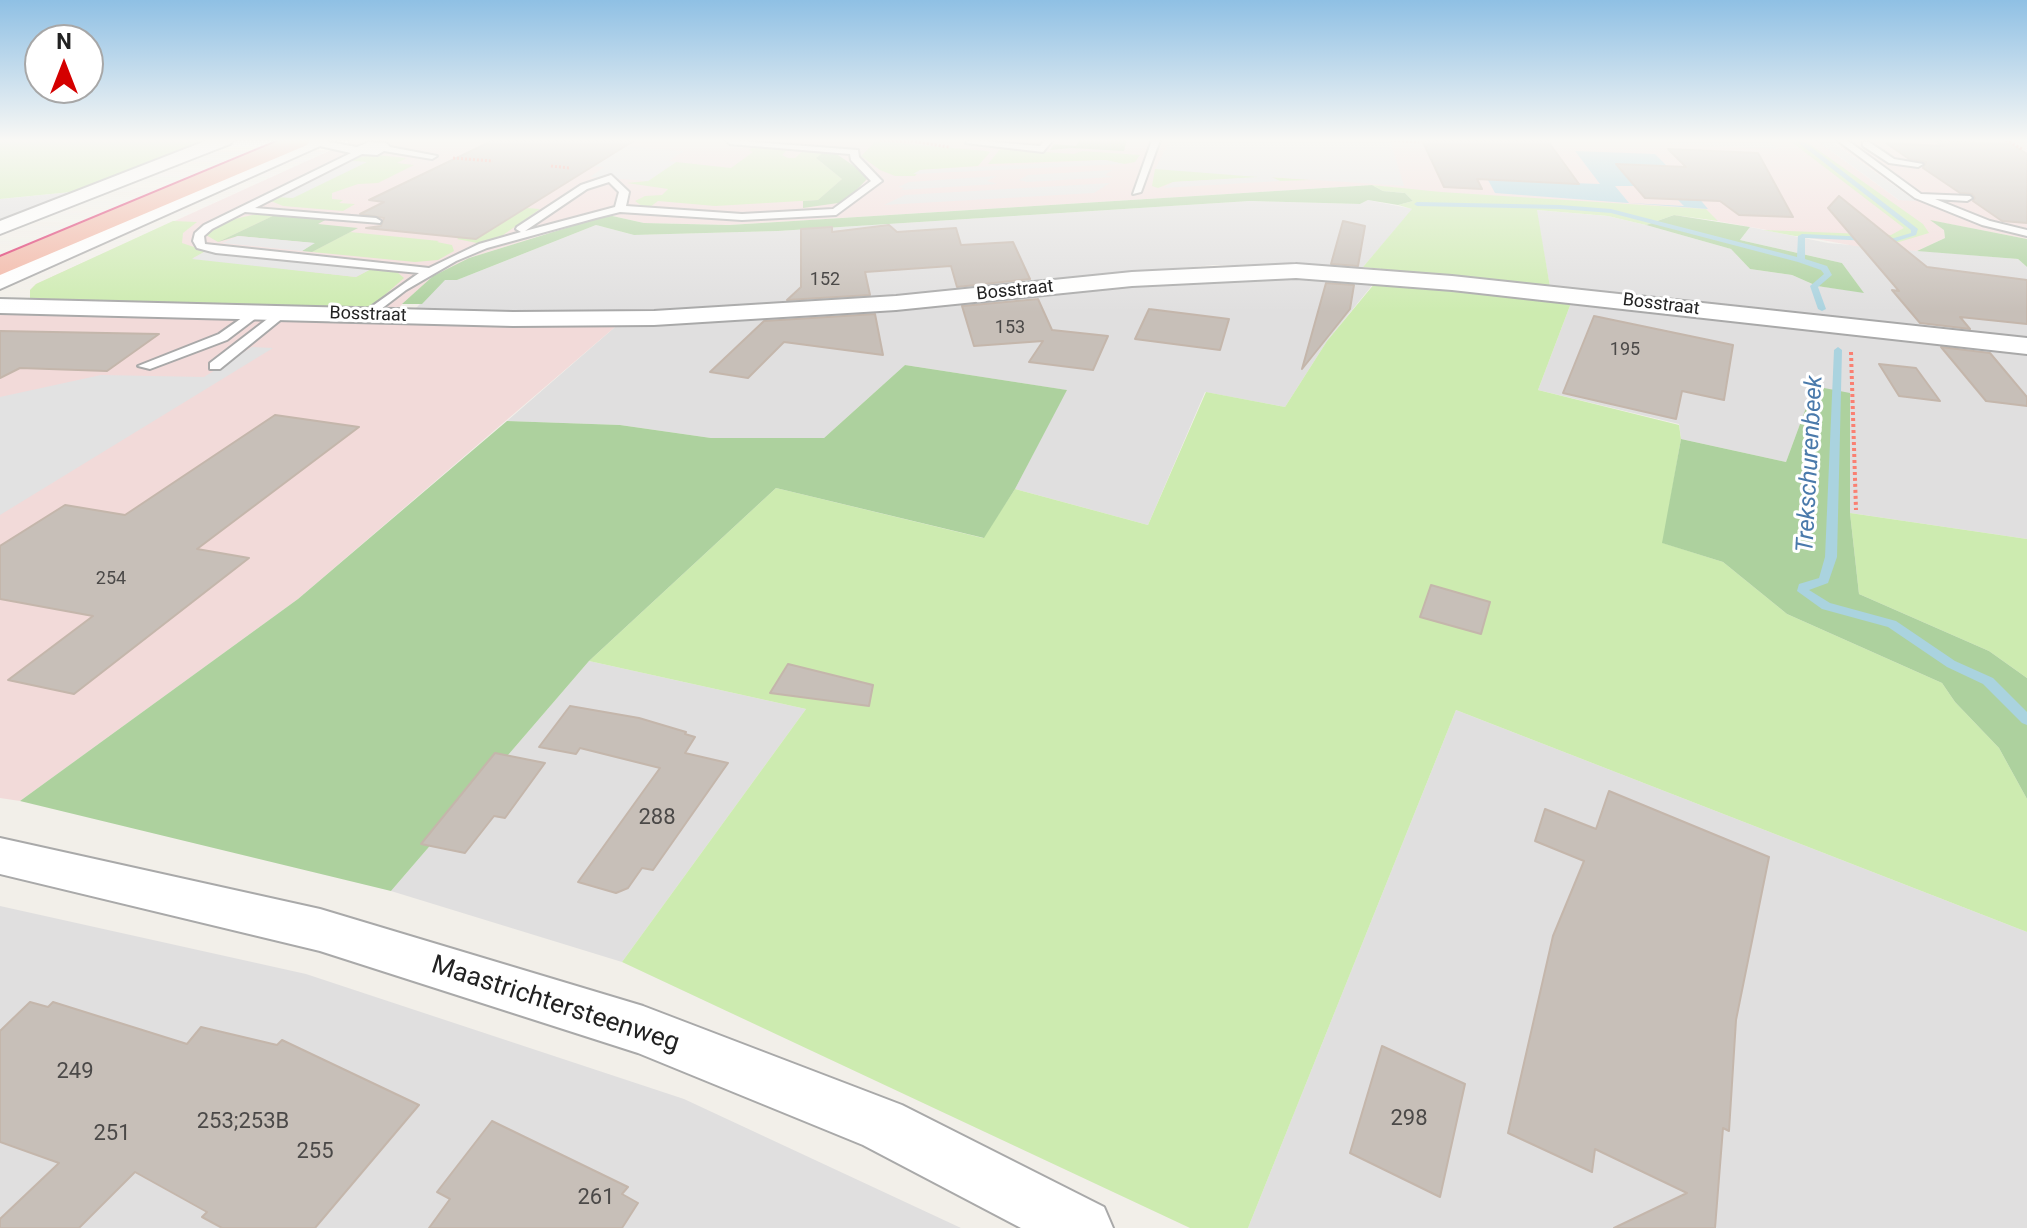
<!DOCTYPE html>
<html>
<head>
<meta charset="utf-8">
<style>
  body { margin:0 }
  #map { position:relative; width:2027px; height:1228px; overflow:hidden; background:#f2efe9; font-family:Roboto,sans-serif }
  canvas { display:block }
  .north { position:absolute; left:24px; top:24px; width:80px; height:80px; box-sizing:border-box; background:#fff; border:2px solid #a7a7a7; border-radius:50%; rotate:0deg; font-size:22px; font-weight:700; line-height:32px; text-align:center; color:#222 }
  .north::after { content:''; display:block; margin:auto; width:28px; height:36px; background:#d40000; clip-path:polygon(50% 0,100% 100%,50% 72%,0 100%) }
</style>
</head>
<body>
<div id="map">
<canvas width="2027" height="1228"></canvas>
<div class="north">N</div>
</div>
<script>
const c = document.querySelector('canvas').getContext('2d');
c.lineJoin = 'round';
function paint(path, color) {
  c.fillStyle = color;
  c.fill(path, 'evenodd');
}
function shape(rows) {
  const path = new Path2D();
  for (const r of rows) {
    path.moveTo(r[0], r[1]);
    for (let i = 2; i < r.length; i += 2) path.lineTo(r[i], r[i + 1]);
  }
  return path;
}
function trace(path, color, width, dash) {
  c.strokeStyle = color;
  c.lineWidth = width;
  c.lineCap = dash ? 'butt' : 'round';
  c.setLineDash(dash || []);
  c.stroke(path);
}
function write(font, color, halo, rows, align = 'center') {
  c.font = font + ' Roboto,sans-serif';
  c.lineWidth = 6;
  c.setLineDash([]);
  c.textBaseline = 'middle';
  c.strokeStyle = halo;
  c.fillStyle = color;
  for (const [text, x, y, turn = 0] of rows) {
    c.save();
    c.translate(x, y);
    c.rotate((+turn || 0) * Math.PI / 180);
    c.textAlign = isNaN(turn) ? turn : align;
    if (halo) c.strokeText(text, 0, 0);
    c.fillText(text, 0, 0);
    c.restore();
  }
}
paint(shape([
  [81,191,0,222,0,199],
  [1368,200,1413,209,1363,267,1214,265,849,300,731,308,571,312,414,310,445,279,457,280,596,225,634,235,778,231,1250,201,1360,204],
  [1536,210,1608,216,1646,225,1731,249,1750,269,1792,275,1817,286,1863,292,1842,263,1740,240,1750,227,1828,243,2018,259,2027,267,2027,339,1550,287],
  [1267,277,1374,283,1327,341,1285,407,1205,392,1148,525,1015,489,1066,390,905,365,824,438,711,438,620,425,507,421,615,327,829,315,1155,282],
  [1571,303,2027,354,2027,539,1850,513,1850,394,1814,386,1786,462,1681,439,1679,424,1538,390],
  [589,661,806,709,622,962,391,891],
  [1456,710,2027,932,2027,1228,1248,1228],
  [0,906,306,974,684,1099,961,1228,0,1228]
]), '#e0dfdf');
paint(shape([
  [353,140,1816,140,1899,200,1915,200,1830,140,2027,140,2027,239,1933,221,1944,230,1945,238,1917,251,1855,246,1695,217,1514,203,1372,185,729,225,644,223,608,215,469,258,433,276,397,309,30,300,30,290,36,284],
  [0,311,492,326,615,327,298,599,20,801,0,798]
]), '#f2dad9');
paint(shape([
  [0,140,208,140,81,191,0,199],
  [1789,140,1804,140,1923,224,1929,233,1899,242,1795,236,1763,230,1891,235,1904,228],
  [876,141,986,151,990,152,978,166,920,170,915,176,895,176,880,170,861,156],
  [753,147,787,150,782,155,788,158,795,158,803,151,824,152,817,159,842,179,818,200,715,206,658,201,650,207,642,206,635,201,645,196,662,195,668,189,627,183,648,181,676,162,731,168,753,152,749,150],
  [1000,149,1074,154,1082,151,1140,155,1135,162,1124,164,1105,160,988,164],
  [377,155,407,158,397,163,414,165,378,183,358,184,332,193,332,199,343,200,339,203,355,204,343,211,283,206,271,201,365,162,351,161,359,157],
  [1161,166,1267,177,1312,180,1280,181,1267,177,1173,182,1158,188,1152,186,1155,169],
  [1372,185,1441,192,1706,209,1718,221,1674,215,1646,225,1608,216,1537,210,1550,287,1363,267,1412,209,1398,205,1413,201,1405,193,1383,191],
  [527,208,540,209,496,240,477,243,457,239,478,225,511,217],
  [261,213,279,213,218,242,206,235,221,222],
  [173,221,197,222,183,233,182,243,206,251,193,258,356,277,371,269,397,272,404,278,370,308,30,300,30,290,36,284],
  [350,232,439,241,437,242,452,245,454,251,438,260,415,262,312,252],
  [1375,283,1571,303,1538,390,1679,425,1681,439,1663,543,1723,562,1787,614,1942,683,1955,702,1999,748,2027,799,2027,932,1456,710,1248,1228,1190,1228,622,962,806,709,589,661,776,488,983,538,1015,489,1148,525,1206,392,1285,407,1327,341],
  [1850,513,2027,539,2027,678,1989,651,1859,594]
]), '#cdebb0');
paint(shape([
  [1080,140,1127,140,1124,151,1071,148,1050,150,1054,144,1076,146],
  [824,152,835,153,860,170,867,179,845,202,803,208,803,201,818,200,842,179,816,158],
  [1372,185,1383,191,1405,193,1413,201,1398,205,1368,200,1360,204,1250,201,778,231,634,235,596,225,457,280,445,280,422,304,402,304,433,276,469,258,608,215,644,223,729,225],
  [279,213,329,218,318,224,358,228,312,252,302,251,313,243,238,236,218,242],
  [1674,215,1750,227,1740,240,1842,263,1864,293,1817,286,1792,275,1750,269,1731,249,1646,225],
  [1930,220,2027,239,2027,267,2018,259,1917,251,1945,238,1944,230],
  [905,365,1067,390,1015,489,984,538,776,488,589,661,391,891,20,801,298,599,507,421,620,425,711,438,824,438],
  [1814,386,1850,393,1850,513,1859,594,1989,651,2027,678,2027,799,1999,748,1955,702,1942,683,1787,614,1723,562,1662,543,1681,439,1786,462]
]), '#add19e');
paint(shape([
  [1170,140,1390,140,1404,186,1272,177,1280,181,1163,188,1173,182,1258,177,1155,169],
  [1663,140,1767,140,1778,149,1671,144],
  [1816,140,1830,140,1916,201,1899,200],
  [610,145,684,151,669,161,676,162,648,181,590,177,604,167,577,165],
  [1105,160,1124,164,913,174,920,170],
  [351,161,367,162,293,198,275,197],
  [1112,170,1105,175,1114,177,1027,182,1019,180,1028,175],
  [997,176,987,181,997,184,901,190,904,188,898,187,909,182],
  [1110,183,1094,193,884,205,905,195],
  [238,236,315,243,302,251,222,243],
  [206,251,371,269,356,277,192,259],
  [252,347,273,348,0,515,0,397,101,375,204,377]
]), '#e2e2e2');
paint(shape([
  [1575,151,1655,154,1668,167,1617,165,1635,186,1615,186,1629,203,1684,206,1678,200,1692,200,1698,197,1708,209,1495,193,1488,180,1600,184]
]), '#aad3df');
paint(shape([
  [1795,140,1802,140,1918,229,1916,235,1894,242,1805,238,1805,259,1827,266,1832,275,1818,287,1826,309,1822,311,1818,309,1810,286,1824,274,1821,270,1798,262,1611,213,1560,209,1417,206,1414,204,1417,202,1560,205,1611,209,1797,257,1798,236,1802,234,1894,238,1911,233,1911,230,1795,140],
  [1838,347,1842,350,1837,557,1828,583,1809,590,1830,603,1896,621,1955,661,1993,678,2027,712,2027,725,2022,723,1983,684,1947,667,1888,627,1822,609,1797,591,1799,584,1819,578,1825,557,1834,350,1838,347]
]), '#aad3df');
const building = shape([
  [494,140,635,140,476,239,366,228,381,226,384,218,360,214,384,202,369,200,494,140],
  [1422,140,1547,140,1579,184,1477,179,1482,189,1444,187,1422,140],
  [1935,141,2011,144,2027,154,2027,223,2002,221,1973,201,1975,198,1972,194,1960,193,1923,168,1926,162,1909,159,1886,143,1943,146,1935,141],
  [1668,149,1758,153,1793,217,1739,215,1720,201,1645,198,1616,164,1686,167,1668,149],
  [1839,196,1927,267,2027,280,2027,324,1960,317,1970,329,1920,323,1892,290,1899,291,1828,208,1839,196],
  [1343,221,1365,226,1358,266,1331,264,1343,221],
  [889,225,897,232,956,228,961,245,1013,242,1030,279,957,287,951,266,865,272,870,295,787,300,801,287,801,229,832,227,832,232,889,225],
  [1326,283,1354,285,1350,309,1302,369,1326,283],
  [1038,299,1052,330,1108,336,1093,370,1029,362,1043,341,974,346,962,306,1038,299],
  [1149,309,1229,319,1220,350,1135,339,1149,309],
  [875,314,883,355,784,342,748,378,710,372,764,321,875,314],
  [1594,316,1733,345,1724,400,1682,391,1676,419,1563,393,1594,316],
  [0,331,159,334,107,371,20,368,0,378,0,331],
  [1941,347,1990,353,2027,397,2027,406,1986,401,1941,347],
  [1879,364,1916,368,1940,401,1899,396,1879,364],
  [275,415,359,427,197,549,249,558,74,694,8,680,93,616,0,599,0,546,65,505,125,515,275,415],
  [1431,585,1490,602,1481,634,1420,617,1431,585],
  [788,664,873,685,869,706,770,693,788,664],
  [570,706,639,718,686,732,685,734,695,737,685,753,728,763,653,870,642,868,628,888,616,893,578,882,660,768,580,748,576,754,539,747,570,706],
  [495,753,545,763,505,818,494,816,465,853,421,844,495,753],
  [1609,791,1769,857,1736,1020,1729,1131,1723,1128,1715,1228,1614,1228,1687,1193,1595,1149,1592,1172,1508,1133,1553,936,1584,861,1535,841,1545,809,1596,829,1609,791],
  [30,1002,48,1007,53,1002,187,1044,201,1027,277,1045,282,1040,419,1105,315,1228,222,1228,202,1217,207,1212,135,1172,79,1228,0,1228,0,1219,59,1163,0,1142,0,1031,30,1002],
  [1382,1046,1465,1084,1440,1197,1350,1153,1382,1046],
  [492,1121,628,1187,622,1194,638,1203,622,1228,429,1228,450,1199,437,1192,492,1121]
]);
paint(building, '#c7bfb8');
trace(building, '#c4b6ab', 2);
const service = shape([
  [318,140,357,147,369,142,386,143,390,147,437,156,432,159,384,151,377,155,362,154,255,208,376,218,381,221,380,223,245,212,212,229,204,236,205,244,429,268,479,244,521,232,516,229,517,227,581,185,611,175,629,192,626,206,742,214,833,209,871,181,851,160,850,154,730,144,726,140,858,150,859,157,882,181,836,215,742,220,620,212,596,218,487,248,456,261,406,290,368,319,362,315,364,312,419,273,216,253,197,248,193,241,195,233,204,225,351,153,315,145,318,140],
  [609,182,619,192,615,207,525,231,587,189,609,182],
  [1045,140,1053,140,1043,152,966,143,970,140,1040,146,1045,140],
  [1152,140,1160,140,1141,192,1133,194,1152,140],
  [1837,140,1847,140,1921,194,1970,196,1972,198,1967,201,1935,199,1990,221,2027,230,2027,236,1982,225,1915,198,1837,140],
  [1863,142,1869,142,1894,159,1923,164,1918,167,1889,163,1863,146,1863,142],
  [256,308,260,309,260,315,227,340,150,369,138,366,219,334,256,308],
  [279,310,289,313,220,369,210,369,210,363,279,310]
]);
const minor = shape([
  [208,140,233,140,230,144,0,234,0,221,208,140],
  [308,140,326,140,327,143,0,289,0,274,308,140],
  [1296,264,1452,276,2027,338,2027,354,1452,290,1296,278,1132,286,896,310,654,325,513,326,0,313,0,299,513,312,654,311,896,296,1132,272,1296,264],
  [0,838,320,909,643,1006,902,1105,1104,1207,1113,1228,1021,1228,863,1145,638,1053,320,951,0,874,0,838]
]);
const trunk = shape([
  [281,140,310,140,307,145,0,275,0,257,281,140]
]);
trace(service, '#a9a9a9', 4);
trace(minor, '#a9a9a9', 4);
trace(trunk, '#dc2a67', 4);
trace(shape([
  [880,140,909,142],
  [1386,140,1419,142],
  [2006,140,2022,149],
  [911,141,949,147],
  [453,158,493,161],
  [551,166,570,168]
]), '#fa8072', 3, [2, 2]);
trace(shape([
  [1851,352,1856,510]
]), '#fa8072', 4, [3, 3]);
paint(service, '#fff');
paint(minor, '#fff');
paint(trunk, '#f2b4a3');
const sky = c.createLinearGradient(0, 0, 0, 312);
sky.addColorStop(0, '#8fc0e4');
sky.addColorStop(0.45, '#f9f8f5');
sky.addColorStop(1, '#f9f8f500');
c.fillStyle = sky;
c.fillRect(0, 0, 2027, 312);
write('18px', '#4b4948', null, [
  ["152",825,280],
  ["153",1010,328],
  ["195",1625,350],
  ["254",111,579]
]);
write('18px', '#222', '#fff', [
  ["Bosstraat",1015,291,-6],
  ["Bosstraat",1661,305,7],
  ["Bosstraat",368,315,2]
]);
write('22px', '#4b4948', null, [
  ["288",657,818],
  ["249",75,1072],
  ["298",1409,1119],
  ["253;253B",243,1122],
  ["251",112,1134],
  ["255",315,1152],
  ["261",596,1198]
]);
write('italic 24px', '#4a7aab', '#fff', [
  ["Trekschurenbeek",1811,464,-87]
]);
write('26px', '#222', '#fff', [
  ["Maastrichtersteenweg",555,1005,18]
]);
</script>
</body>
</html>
